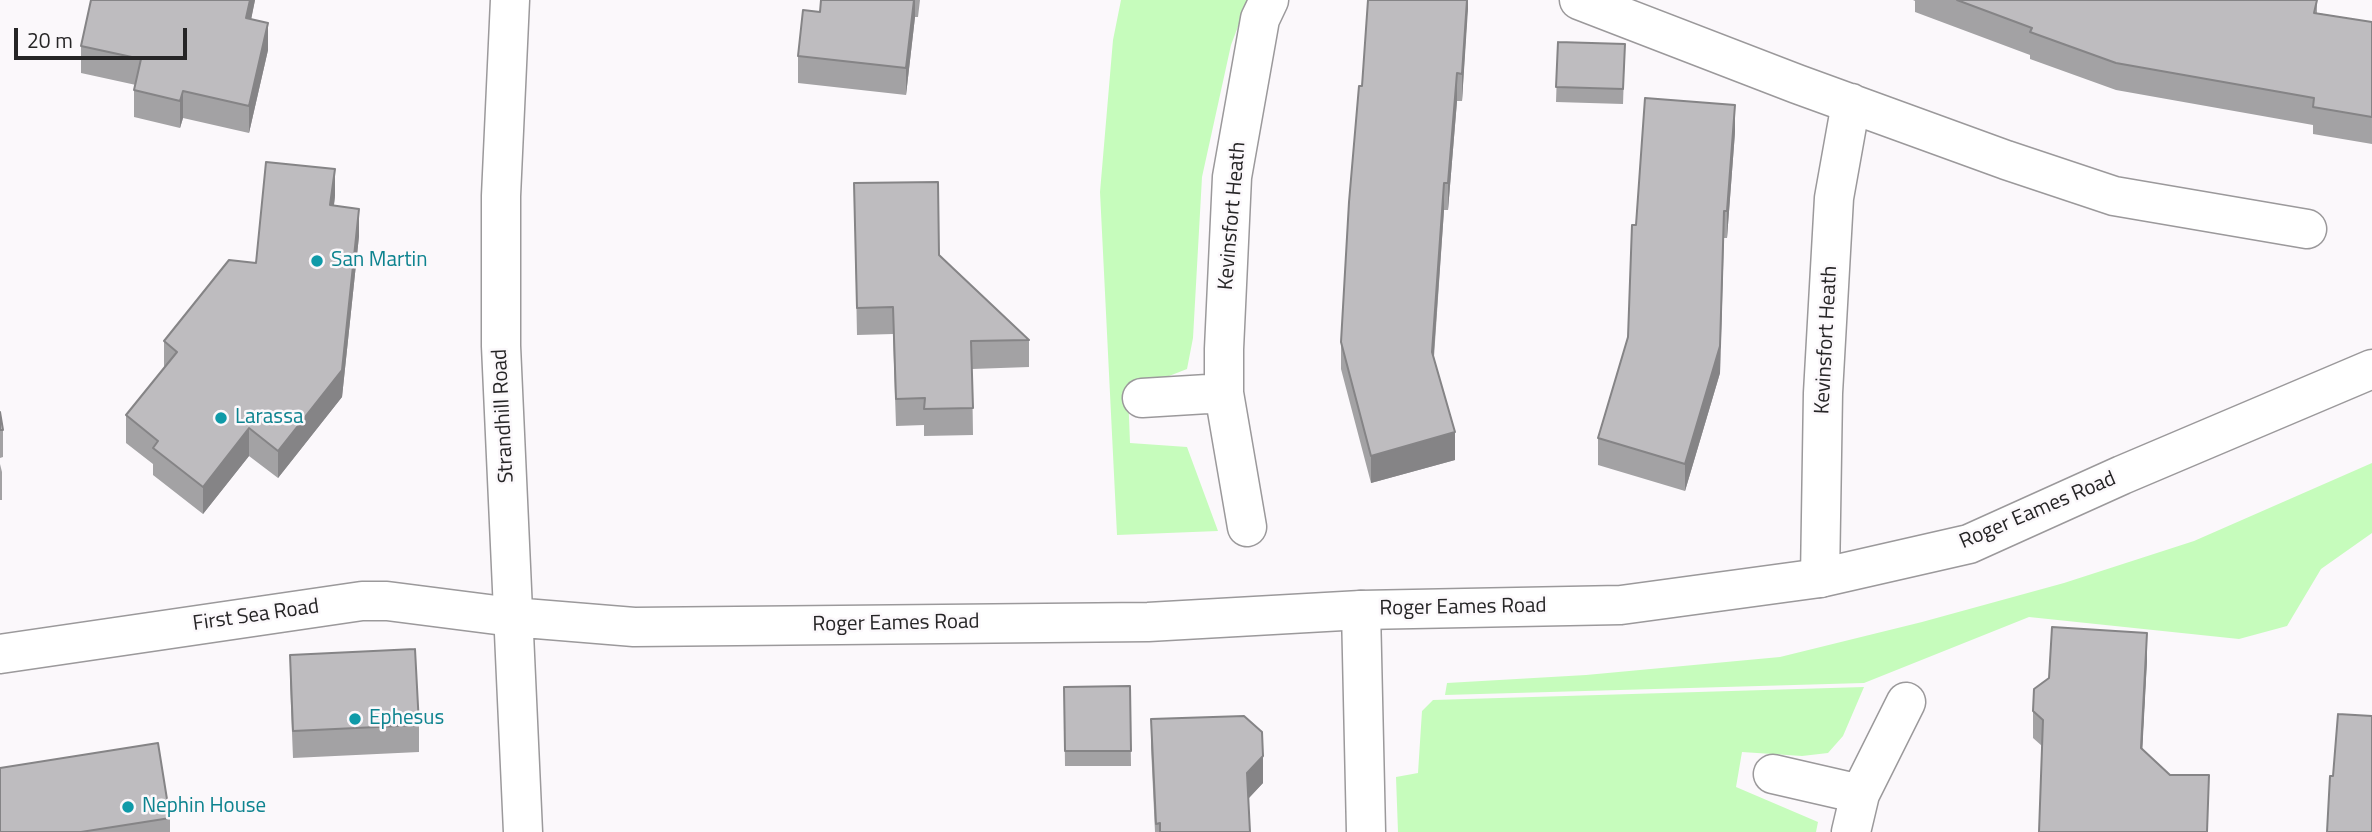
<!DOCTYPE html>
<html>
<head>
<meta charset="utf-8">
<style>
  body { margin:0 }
  #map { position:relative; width:2372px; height:832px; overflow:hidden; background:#fbf8fb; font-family:"Titillium Web",sans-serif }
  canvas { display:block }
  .scale { position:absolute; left:14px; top:28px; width:173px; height:32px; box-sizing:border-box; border:4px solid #262526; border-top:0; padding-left:9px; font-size:21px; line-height:24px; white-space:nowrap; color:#262526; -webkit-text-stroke:5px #fbf8fb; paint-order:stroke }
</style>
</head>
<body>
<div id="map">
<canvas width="2372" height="832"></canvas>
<div class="scale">20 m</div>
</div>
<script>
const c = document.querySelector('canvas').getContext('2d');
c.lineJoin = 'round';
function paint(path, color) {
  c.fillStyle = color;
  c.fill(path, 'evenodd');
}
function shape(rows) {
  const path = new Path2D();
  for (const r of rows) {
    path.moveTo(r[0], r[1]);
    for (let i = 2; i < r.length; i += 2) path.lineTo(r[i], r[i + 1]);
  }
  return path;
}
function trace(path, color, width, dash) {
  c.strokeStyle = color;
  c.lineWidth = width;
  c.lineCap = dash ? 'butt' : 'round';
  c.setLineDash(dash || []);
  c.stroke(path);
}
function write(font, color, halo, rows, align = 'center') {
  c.font = font + ' "Titillium Web",sans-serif';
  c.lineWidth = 5;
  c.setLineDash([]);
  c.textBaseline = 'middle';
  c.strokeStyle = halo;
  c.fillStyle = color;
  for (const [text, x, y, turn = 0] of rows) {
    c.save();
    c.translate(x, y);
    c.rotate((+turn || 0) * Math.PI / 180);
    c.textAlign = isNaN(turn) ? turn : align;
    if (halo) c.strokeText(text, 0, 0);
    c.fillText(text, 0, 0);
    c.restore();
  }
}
paint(shape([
  [1121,0,1248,0,1231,45,1202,177,1193,338,1187,369,1128,392,1130,443,1187,447,1218,531,1117,535,1100,192,1113,40],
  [2372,463,2372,533,2321,569,2287,626,2239,639,2029,617,1864,683,1445,695,1447,683,1586,675,1780,657,1922,622,2064,583,2194,541],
  [1864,687,1843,736,1828,753,1802,756,1742,752,1736,787,1818,822,1816,832,1398,832,1396,777,1418,773,1422,711,1433,700]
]), '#c6fcbc');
const minor = shape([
  [1579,0,1797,84,2006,160,2114,196,2307,229],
  [1142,398,1224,393],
  [1247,527,1224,393,1224,349,1232,177,1260,19,1269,0],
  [1820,578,1823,393,1834,198,1851,103],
  [1361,610,1366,832],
  [0,654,362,601,387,601,512,617],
  [1773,774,1860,794],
  [1851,832,1860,794,1906,702]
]);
const major = shape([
  [510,0,501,196,501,346,523,832],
  [512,617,634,627,1148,622,1361,610,1621,605,1820,578,1969,544,2122,475,2372,369]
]);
trace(minor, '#9b999b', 41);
trace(major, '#9b999b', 41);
trace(minor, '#fff', 38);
trace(major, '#fff', 38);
paint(shape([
  [91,0,255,0,251,19,268,50,249,133,183,118,180,128,134,117,134,90,136,85,81,73,81,46],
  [821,0,920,0,918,17,915,17,906,95,798,83,798,56,820,12],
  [1468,0,1462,101,1457,101,1448,210,1444,210,1434,357,1455,460,1371,483,1341,369,1341,342,1362,86],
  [1913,0,2317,0,2317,13,2372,22,2372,144,2313,134,2313,125,2116,90,2030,59,2030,55,1915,12,1915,1],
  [1558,42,1625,44,1623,104,1556,102],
  [1735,132,1727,238,1724,238,1720,373,1685,491,1598,465,1598,438,1628,337],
  [854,183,939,255,1029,340,1029,367,972,369,973,435,924,436,924,425,896,426,893,334,857,335],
  [335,196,334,206,359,236,342,397,278,478,249,456,203,514,153,475,153,464,126,443,126,415,164,368,164,341],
  [0,412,3,430,3,457,0,458],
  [0,464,2,472,2,500,0,500],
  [290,655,419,725,419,752,293,758,290,682],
  [2147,660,2142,749,2170,775,2209,802,2042,746,2033,738,2033,711],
  [1130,686,1131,766,1065,766,1064,687],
  [1151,719,1263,783,1248,799,1250,832,1155,832,1151,747],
  [170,818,170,832,0,832]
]), '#a3a2a4');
paint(shape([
  [250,0,255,0,246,45,246,18],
  [914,0,915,0,915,17,906,95,906,68],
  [1467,0,1468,0,1468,9,1462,101,1462,74],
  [268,23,268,50,249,133,249,106],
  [1457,73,1457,101,1448,210,1448,183],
  [183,91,183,118,180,128,180,101],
  [1735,105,1735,132,1727,238,1727,211],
  [335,169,335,196,330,232,330,205],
  [1444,183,1444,210,1432,379,1432,352],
  [359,209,359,236,342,397,278,478,278,451],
  [1724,211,1720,373,1685,491,1685,464],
  [249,428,249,456,203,514,203,487],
  [1455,432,1455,460,1371,483,1371,456],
  [2147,633,2147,660,2141,775,2141,748],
  [1263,756,1263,783,1247,800,1247,773]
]), '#858486');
const building = shape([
  [91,0,250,0,246,18,268,23,249,106,183,91,180,101,134,90,141,59,81,46,91,0],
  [821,0,914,0,906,68,798,56,803,10,820,12,821,0],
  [1368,0,1467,0,1462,74,1457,73,1448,183,1444,183,1432,352,1455,432,1371,456,1341,342,1349,202,1359,86,1362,86,1368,0],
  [1957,0,2317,0,2314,13,2372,22,2372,117,2313,107,2314,98,2116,63,2030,32,2032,28,1957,0],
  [1558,42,1625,44,1623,89,1556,87,1558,42],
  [1645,98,1735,105,1727,211,1724,211,1720,346,1685,464,1598,438,1628,337,1632,225,1636,225,1645,98],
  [266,162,335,169,330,205,359,209,342,370,278,451,249,428,203,487,153,448,158,441,126,415,177,352,164,341,229,260,256,263,266,162],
  [938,182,939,255,1029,340,971,341,973,408,924,409,925,398,896,399,893,307,857,308,854,183,938,182],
  [0,412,3,430,0,430,0,412],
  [2052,627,2147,633,2141,748,2170,775,2209,775,2207,832,2039,832,2043,720,2033,711,2034,689,2049,678,2052,627],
  [415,649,419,725,293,731,290,655,415,649],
  [1130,686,1131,751,1065,751,1064,687,1130,686],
  [2338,714,2372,716,2372,832,2327,832,2330,776,2333,776,2338,714],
  [1244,716,1262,732,1263,756,1247,773,1250,832,1160,832,1160,823,1156,824,1151,719,1244,716],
  [158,743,170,818,81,832,0,832,0,768,158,743]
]);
paint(building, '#bebcbf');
trace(building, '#858486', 2);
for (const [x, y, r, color] of [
  [317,261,7,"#0f9aa8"],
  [221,418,7,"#0f9aa8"],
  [355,719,7,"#0f9aa8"],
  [128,807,7,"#0f9aa8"]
]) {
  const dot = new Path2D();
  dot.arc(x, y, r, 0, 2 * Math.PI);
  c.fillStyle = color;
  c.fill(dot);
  trace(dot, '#fbf8fb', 2.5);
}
write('21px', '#262526', '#fbf8fb', [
  ["Kevinsfort Heath",1233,216,-85],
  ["Kevinsfort Heath",1827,340,-87],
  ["Strandhill Road",504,416,-93],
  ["Roger Eames Road",2038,511,-23],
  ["Roger Eames Road",1463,608,-1],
  ["First Sea Road",256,616,-8],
  ["Roger Eames Road",896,624,-1]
]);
write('21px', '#0d838f', '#fbf8fb', [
  ["San Martin",331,261],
  ["Larassa",235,418],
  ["Ephesus",369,719],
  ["Nephin House",142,807]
], 'left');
</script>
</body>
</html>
